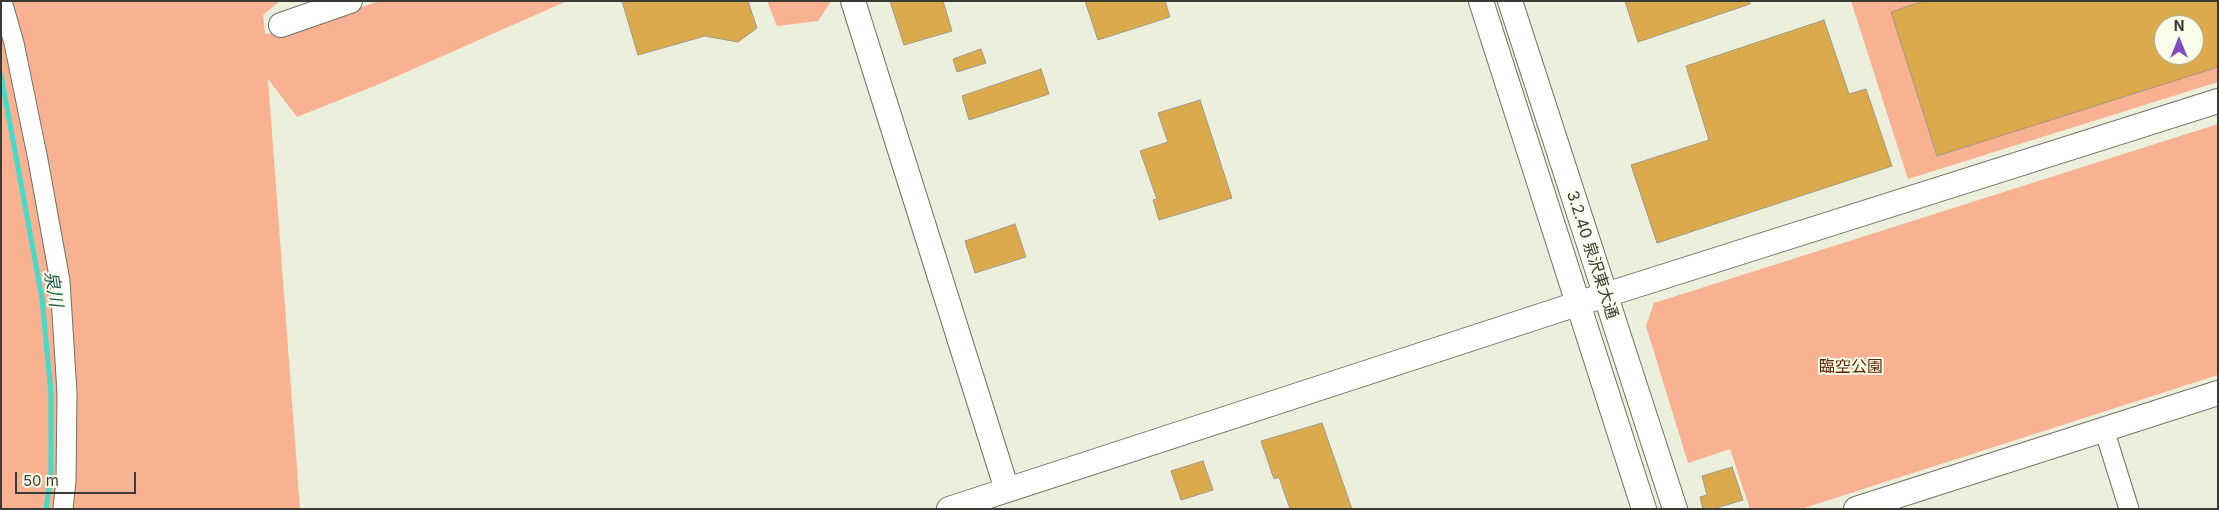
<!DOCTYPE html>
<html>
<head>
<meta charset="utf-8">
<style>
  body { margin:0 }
  #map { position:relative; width:2219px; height:510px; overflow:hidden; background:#ecefdc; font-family:Inter,sans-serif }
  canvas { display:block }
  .frame { position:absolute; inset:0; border:2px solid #3a3b34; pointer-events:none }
  .north { position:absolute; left:2154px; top:15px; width:50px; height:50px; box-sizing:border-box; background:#f9fdea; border:1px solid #adafa1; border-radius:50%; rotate:0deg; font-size:14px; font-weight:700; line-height:20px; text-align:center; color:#3a3b34 }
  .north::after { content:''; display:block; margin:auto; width:18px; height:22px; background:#834ac1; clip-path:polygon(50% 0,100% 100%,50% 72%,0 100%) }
  .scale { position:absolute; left:15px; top:472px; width:121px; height:22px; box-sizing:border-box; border:2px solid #3a3b34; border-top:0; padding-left:6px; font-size:15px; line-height:18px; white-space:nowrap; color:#3a3b34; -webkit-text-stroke:4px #f9fdea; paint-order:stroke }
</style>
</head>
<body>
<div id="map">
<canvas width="2219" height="510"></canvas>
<div class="frame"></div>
<div class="north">N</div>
<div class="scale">50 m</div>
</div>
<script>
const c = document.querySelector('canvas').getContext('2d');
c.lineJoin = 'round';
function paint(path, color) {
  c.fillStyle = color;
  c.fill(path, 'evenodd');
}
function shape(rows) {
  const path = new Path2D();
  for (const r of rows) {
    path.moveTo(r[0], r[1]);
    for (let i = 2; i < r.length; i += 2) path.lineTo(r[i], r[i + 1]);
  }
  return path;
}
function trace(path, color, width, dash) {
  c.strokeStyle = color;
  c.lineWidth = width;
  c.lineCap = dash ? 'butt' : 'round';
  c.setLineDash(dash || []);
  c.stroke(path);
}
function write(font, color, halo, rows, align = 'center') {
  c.font = font + ' Inter,"Noto Sans JP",sans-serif';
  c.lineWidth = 4;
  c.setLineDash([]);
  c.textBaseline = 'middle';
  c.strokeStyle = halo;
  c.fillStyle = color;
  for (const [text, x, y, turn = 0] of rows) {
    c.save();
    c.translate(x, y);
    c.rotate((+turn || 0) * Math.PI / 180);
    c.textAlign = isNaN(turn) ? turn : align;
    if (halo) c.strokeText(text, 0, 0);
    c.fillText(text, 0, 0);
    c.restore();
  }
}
paint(shape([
  [1,1,280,1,263,15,265,34,291,33,379,1,567,1,377,85,297,117,268,79,300,509,1,509],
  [767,1,829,1,830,3,818,21,777,26],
  [1851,1,2218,1,2218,82,1908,179],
  [2164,25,2194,25,2194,55,2164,55],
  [2218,124,2218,375,1801,509,1750,509,1730,449,1688,463,1646,326,1654,303]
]), '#f8b291');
trace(shape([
  [1,75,42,298,51,394,51,474,46,509]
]), '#46daca', 5);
const building = shape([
  [622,1,748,1,757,28,738,42,705,36,638,55,622,1],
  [890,1,943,1,952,31,904,45,890,1],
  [1085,1,1165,1,1170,17,1098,40,1085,1],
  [1625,1,1750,1,1750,4,1638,42,1625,1],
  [1924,1,2218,1,2218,67,1937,156,1891,12,1924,1],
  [2164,25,2194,25,2194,55,2164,55,2164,25],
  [1824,20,1849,94,1866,89,1892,166,1657,243,1631,165,1709,140,1686,66,1824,20],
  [981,49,986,63,957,72,953,59,981,49],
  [1041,69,1049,94,969,120,962,96,1041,69],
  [1200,100,1232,198,1159,220,1153,200,1157,199,1140,151,1168,142,1158,113,1200,100],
  [1015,224,1026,257,975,273,965,241,1015,224],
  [1322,423,1352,509,1290,509,1279,477,1274,479,1261,441,1322,423],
  [1203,461,1213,490,1181,500,1171,471,1203,461],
  [1732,467,1743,500,1713,509,1703,509,1700,497,1707,495,1702,476,1732,467]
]);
paint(building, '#dbaa4c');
trace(building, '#a19888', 1);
const minor = shape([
  [2,1,14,43,38,160,60,281,67,393,66,481,63,509],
  [2104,429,2129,509]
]);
const tertiary = shape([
  [853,1,1007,490],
  [1481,1,1644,509],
  [1510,1,1675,509],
  [281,25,350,1],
  [949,509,1577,304,2218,101],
  [1856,509,2218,393]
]);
trace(minor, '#6f7262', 21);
trace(tertiary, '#6f7262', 26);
trace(minor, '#fff', 19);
trace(tertiary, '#fff', 24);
write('16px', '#3a3b34', '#f9fdea', [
  ["3.2.40 泉沢東大通",1592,255,72]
]);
write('16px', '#5d2502', '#f9fdea', [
  ["臨空公園",1851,367]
]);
write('italic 18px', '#215c55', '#f9fdea', [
  ["泉川",53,289,81]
]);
</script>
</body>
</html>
